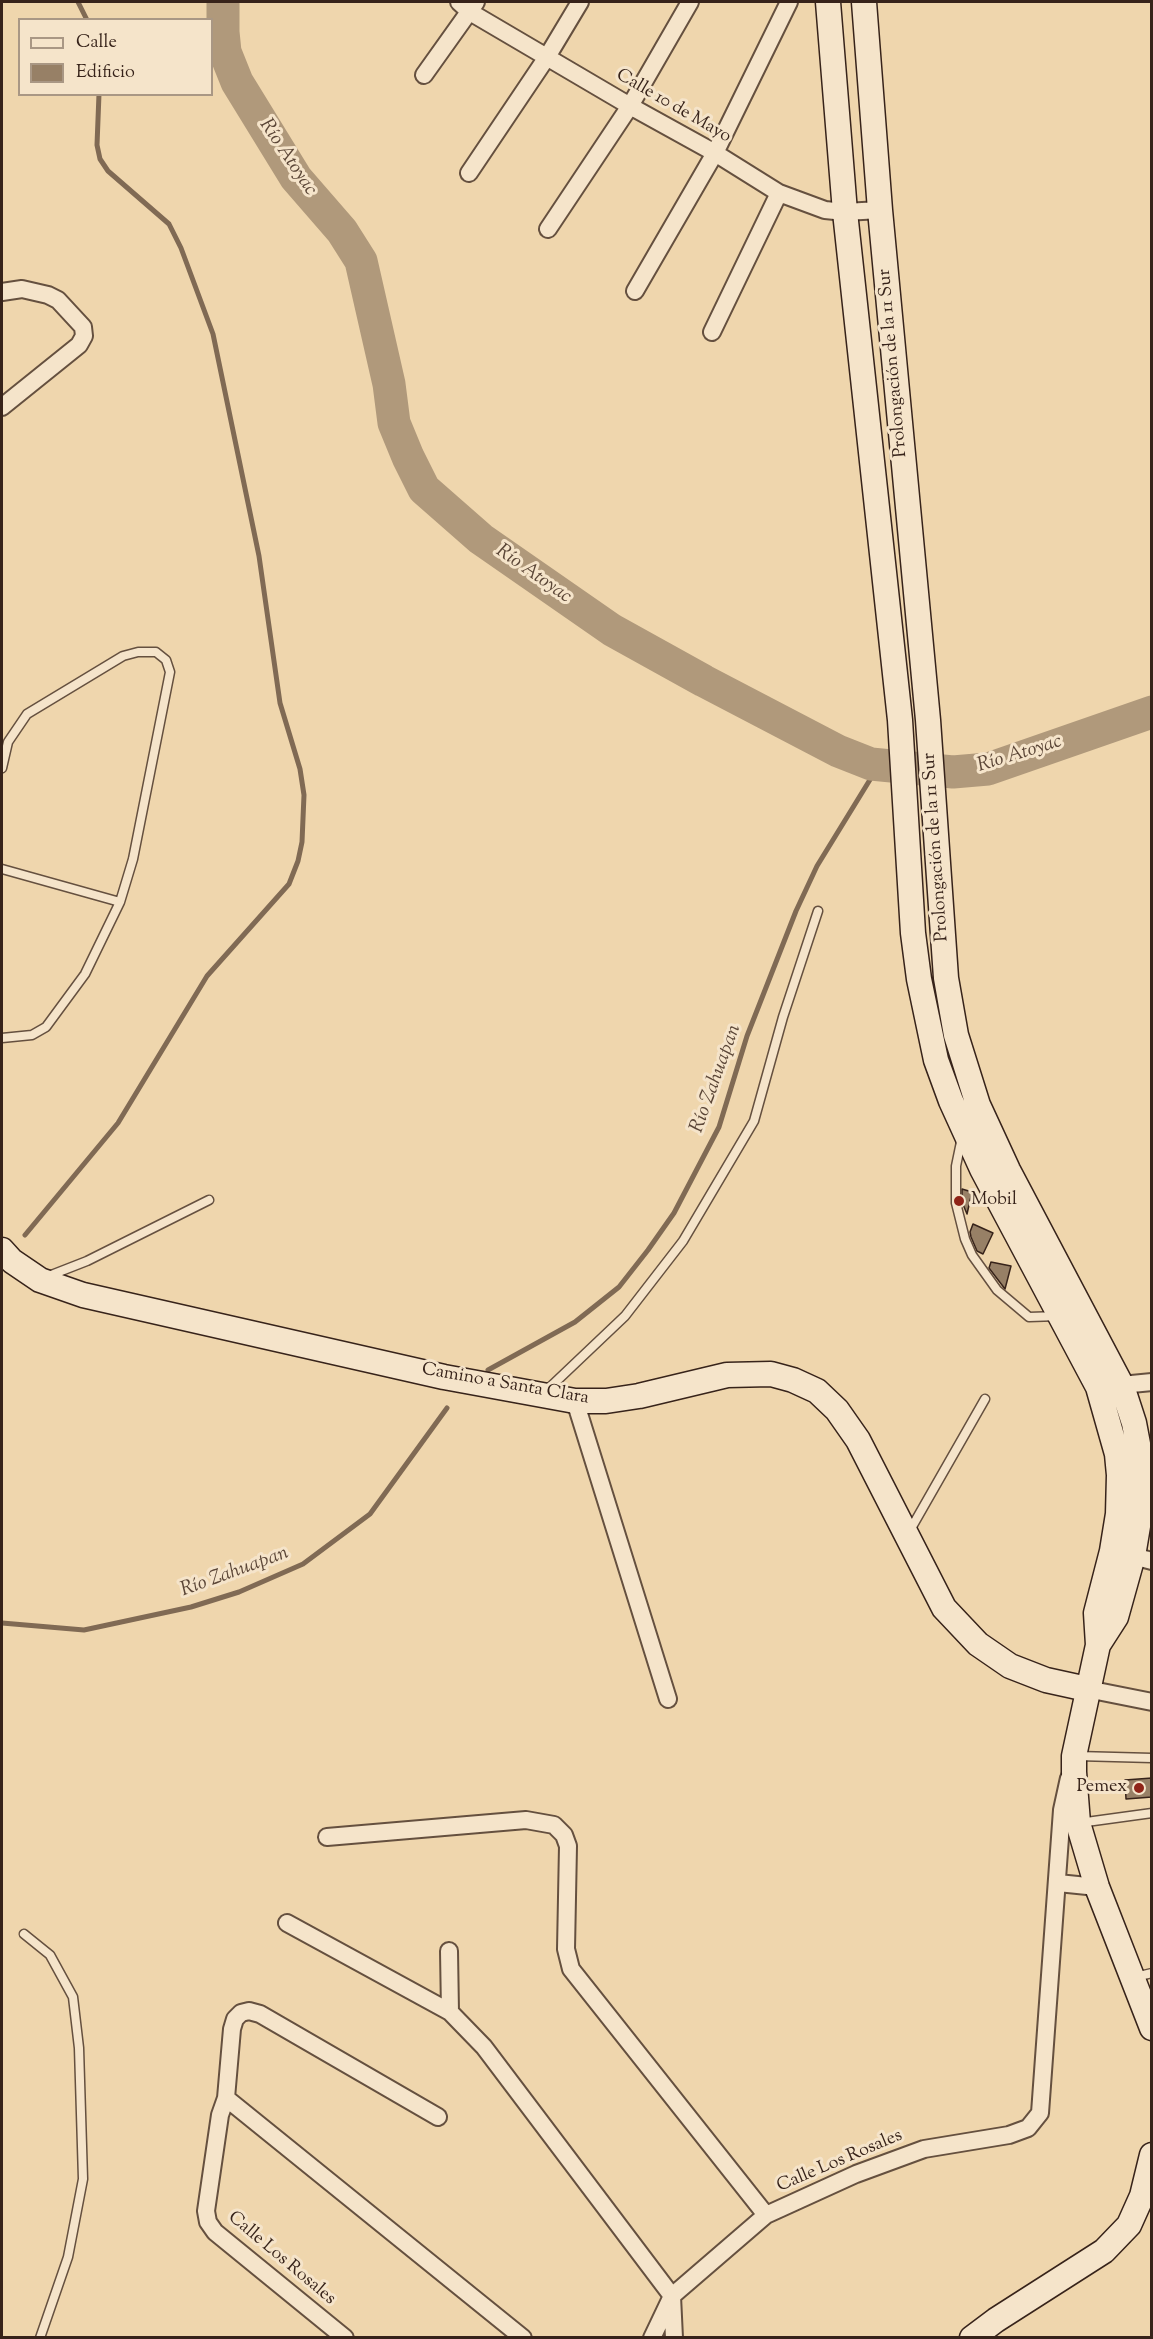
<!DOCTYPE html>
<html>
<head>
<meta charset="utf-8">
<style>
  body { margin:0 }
  #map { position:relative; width:1153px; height:2339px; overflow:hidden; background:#efd6ad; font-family:"Sorts Mill Goudy",serif }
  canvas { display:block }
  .frame { position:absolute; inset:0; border:3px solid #37231a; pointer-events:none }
  .legend { position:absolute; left:18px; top:18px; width:195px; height:78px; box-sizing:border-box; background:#f5e4ca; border:2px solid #a99784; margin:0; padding:8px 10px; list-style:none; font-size:18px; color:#37231a }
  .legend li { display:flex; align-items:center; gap:12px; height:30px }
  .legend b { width:30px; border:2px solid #a99784 }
</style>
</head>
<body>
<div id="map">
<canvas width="1153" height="2339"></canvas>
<div class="frame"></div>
<ul class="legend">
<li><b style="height:8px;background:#f5e4ca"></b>Calle</li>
<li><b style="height:16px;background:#978066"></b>Edificio</li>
</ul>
</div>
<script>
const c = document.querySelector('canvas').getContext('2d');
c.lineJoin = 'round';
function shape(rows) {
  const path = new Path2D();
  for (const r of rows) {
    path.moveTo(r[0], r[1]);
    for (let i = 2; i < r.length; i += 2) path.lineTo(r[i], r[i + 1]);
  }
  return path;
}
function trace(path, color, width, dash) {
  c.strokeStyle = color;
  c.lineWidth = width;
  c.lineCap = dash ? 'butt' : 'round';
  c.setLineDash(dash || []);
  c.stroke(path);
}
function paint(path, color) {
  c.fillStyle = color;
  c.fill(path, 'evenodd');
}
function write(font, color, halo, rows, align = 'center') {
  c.font = font + ' "Sorts Mill Goudy",serif';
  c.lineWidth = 6;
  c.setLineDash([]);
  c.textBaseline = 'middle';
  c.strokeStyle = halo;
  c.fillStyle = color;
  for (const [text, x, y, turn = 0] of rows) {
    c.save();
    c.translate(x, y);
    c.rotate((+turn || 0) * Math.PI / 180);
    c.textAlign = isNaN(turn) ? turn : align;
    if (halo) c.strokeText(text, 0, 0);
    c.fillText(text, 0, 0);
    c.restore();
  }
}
trace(shape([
  [78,2,87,20],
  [25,1235,118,1123,207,976,289,884,298,861,302,842,304,795,300,769,280,703,259,556,213,334,181,248,169,224,108,171,100,159,97,145,99,94],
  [488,1370,575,1322,619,1287,648,1250,674,1213,719,1127,747,1036,796,911,817,866,879,765],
  [2,1623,84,1630,191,1607,239,1592,303,1564,370,1514,447,1408]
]), '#806a54', 5);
trace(shape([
  [223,2,223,32,225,52,237,82,296,178,342,231,361,261,389,384,394,423,408,457,424,489,481,539,612,630,704,681,838,751,871,764,953,772,988,769,1152,712]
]), '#b0997b', 33);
const building = shape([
  [962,1189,972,1192,967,1214,962,1202,962,1189],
  [973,1224,993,1233,983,1254,977,1251,971,1237,970,1232,973,1224],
  [991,1262,1011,1266,1005,1289,989,1268,991,1262],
  [1152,1778,1152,1797,1126,1799,1125,1780,1152,1778]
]);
paint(building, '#978066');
trace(building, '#37231a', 1.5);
const lane = shape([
  [2,768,8,742,27,714,123,656,138,652,156,652,166,660,170,672,133,859,120,902,85,974,46,1027,32,1035,2,1038],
  [2,869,120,902],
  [962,1137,956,1166,956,1203,965,1239,972,1255,997,1290,1029,1317,1059,1316],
  [46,1277,87,1261,209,1200],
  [546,1391,625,1316,683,1241,754,1121,783,1017,818,911],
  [909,1532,985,1399],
  [1077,1756,1152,1758],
  [1079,1823,1152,1813],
  [24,1934,50,1955,73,1997,79,2048,83,2179,68,2257,40,2338],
  [1135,1977,1152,1973]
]);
const street = shape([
  [459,2,470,12,630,106,715,153,779,193,825,210,845,212,880,210],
  [424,75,476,2],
  [469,173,547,57,580,2],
  [548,229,630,106,690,2],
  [635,291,715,153,789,2],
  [2,292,22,289,48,295,58,300,83,327,84,336,79,345,2,407],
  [712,332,779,193],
  [1111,1386,1152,1382],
  [575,1401,668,1699],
  [1133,1556,1152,1561],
  [1087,1689,1152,1702],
  [327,1837,526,1820,554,1825,564,1835,568,1846,566,1949,571,1969,766,2215],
  [1058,1883,1097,1887],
  [287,1923,450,2012,484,2047,672,2296,674,2338],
  [449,1951,450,2012],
  [226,2098,220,2115,206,2211,208,2222,215,2232,345,2338],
  [438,2117,260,2014,249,2011,241,2013,235,2019,232,2029,226,2098,523,2338],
  [652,2338,672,2296,766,2215,856,2174,924,2149,1009,2135,1028,2128,1040,2113,1062,1810,1069,1778]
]);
const secondary = shape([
  [828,2,845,212,900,720,913,933,919,979,936,1060,951,1101,982,1169,1098,1387,1117,1454,1119,1475,1118,1514,1112,1551,1096,1613,1098,1645,1074,1756,1074,1772,1078,1823,1097,1887,1152,2028],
  [864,2,880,210,928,720,946,978,956,1035,978,1105,1008,1170,1122,1386,1134,1423,1142,1465,1141,1508,1133,1556,1116,1617,1098,1645],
  [2,1250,12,1261,40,1280,83,1295,444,1377,575,1401,606,1401,639,1396,727,1375,771,1374,793,1380,817,1391,837,1410,858,1440,944,1608,978,1644,1010,1666,1046,1680,1087,1689],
  [972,2338,996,2320,1104,2251,1129,2225,1142,2196,1152,2155]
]);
trace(lane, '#65503f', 11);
trace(street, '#65503f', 20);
trace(secondary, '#37231a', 27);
trace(lane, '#f5e4ca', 8);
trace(street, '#f5e4ca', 16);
trace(secondary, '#f5e4ca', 24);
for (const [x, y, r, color] of [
  [959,1201,6,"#8f2418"],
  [1139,1788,6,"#8f2418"]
]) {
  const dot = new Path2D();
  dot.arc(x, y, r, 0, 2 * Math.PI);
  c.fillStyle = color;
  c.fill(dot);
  trace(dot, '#f5e4ca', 2);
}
write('18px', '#37231a', '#f5e4ca', [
  ["Calle 10 de Mayo",673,107,30],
  ["Prolongación de la 11 Sur",894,363,-95],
  ["Prolongación de la 11 Sur",937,847,-94],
  ["Camino a Santa Clara",505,1385,10],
  ["Calle Los Rosales",840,2162,-23],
  ["Calle Los Rosales",281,2259,40]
]);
write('18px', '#37231a', '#f5e4ca', [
  ["Mobil",971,1201],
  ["Pemex",1127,1788,"right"]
], 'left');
write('italic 20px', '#5b4637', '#f5e4ca', [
  ["Río Atoyac",287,158,56],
  ["Río Atoyac",533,575,35],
  ["Río Atoyac",1020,755,-17],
  ["Río Zahuapan",717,1079,-70],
  ["Río Zahuapan",235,1573,-20]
]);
</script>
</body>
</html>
